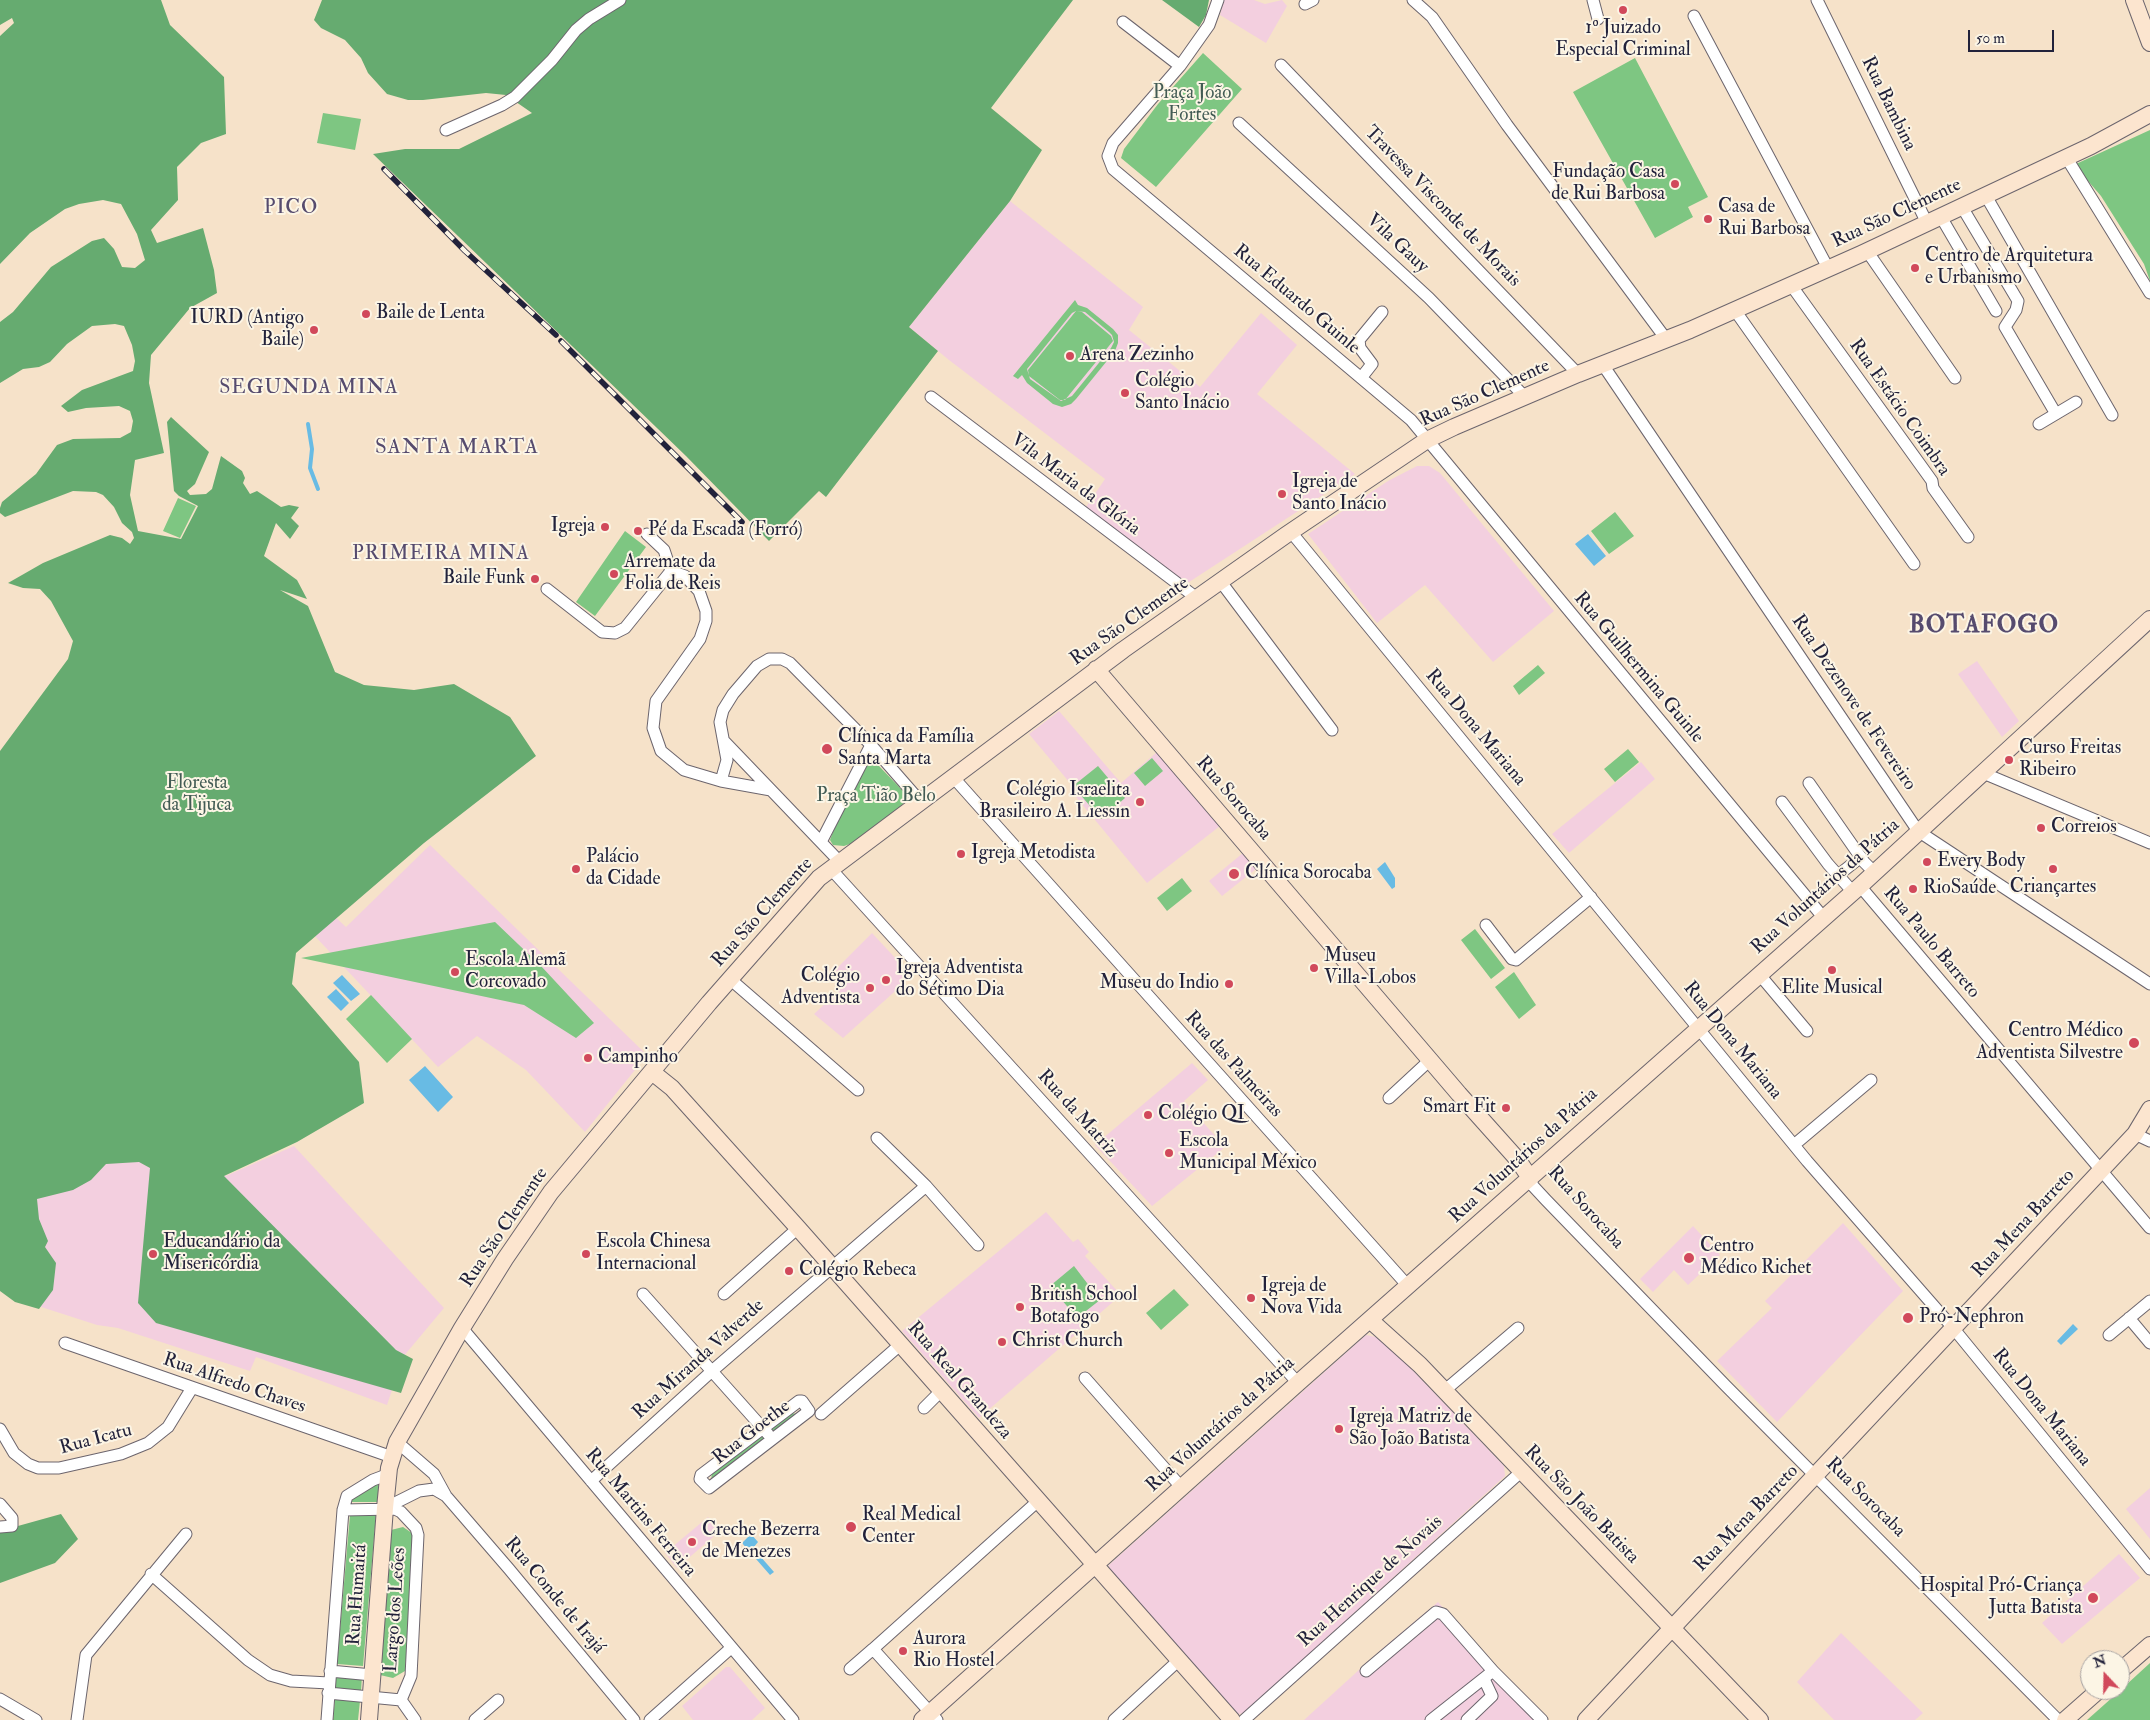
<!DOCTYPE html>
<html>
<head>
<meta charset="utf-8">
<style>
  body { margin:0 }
  #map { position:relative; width:2150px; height:1720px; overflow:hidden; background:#f6e2c9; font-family:"IM FELL Double Pica",serif }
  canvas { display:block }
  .north { position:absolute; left:2080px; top:1650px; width:50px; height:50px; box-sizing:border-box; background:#fcf5e5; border:1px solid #a5a1a1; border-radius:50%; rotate:339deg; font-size:14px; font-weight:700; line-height:20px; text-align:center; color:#22223b }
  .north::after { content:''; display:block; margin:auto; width:18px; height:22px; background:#d1495b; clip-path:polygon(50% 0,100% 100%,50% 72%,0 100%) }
  .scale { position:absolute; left:1968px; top:30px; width:86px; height:22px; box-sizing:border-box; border:2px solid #22223b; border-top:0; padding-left:6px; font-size:15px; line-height:18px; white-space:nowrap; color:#22223b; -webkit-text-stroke:4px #fcf5e5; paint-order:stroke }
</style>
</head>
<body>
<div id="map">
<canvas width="2150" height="1720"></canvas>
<div class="north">N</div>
<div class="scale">50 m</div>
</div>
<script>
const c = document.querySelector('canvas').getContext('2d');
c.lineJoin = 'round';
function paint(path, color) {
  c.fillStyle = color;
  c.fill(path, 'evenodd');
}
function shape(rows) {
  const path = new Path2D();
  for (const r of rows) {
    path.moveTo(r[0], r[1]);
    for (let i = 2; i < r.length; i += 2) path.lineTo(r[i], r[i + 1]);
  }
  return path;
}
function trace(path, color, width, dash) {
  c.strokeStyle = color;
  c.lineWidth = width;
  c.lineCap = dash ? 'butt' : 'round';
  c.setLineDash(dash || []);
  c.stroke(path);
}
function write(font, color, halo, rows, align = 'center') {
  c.font = font + ' "IM FELL Double Pica",serif';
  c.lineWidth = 4;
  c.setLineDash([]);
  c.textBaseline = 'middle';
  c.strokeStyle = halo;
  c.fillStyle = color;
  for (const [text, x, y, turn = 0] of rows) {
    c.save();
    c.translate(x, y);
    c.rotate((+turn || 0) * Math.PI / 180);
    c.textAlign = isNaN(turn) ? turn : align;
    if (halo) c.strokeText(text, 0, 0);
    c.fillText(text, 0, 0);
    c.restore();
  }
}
paint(shape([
  [1224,0,1254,0,1265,4,1282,0,1287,6,1266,43,1220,15],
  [1010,201,1143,307,1129,330,1200,387,1261,313,1297,345,1257,394,1355,474,1186,584,1086,507,1105,479,949,360,909,327],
  [1417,466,1429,466,1440,473,1554,611,1493,662,1425,585,1377,623,1308,534,1388,481],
  [1977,661,2019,721,2002,737,1958,674],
  [1059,711,1121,783,1157,752,1220,826,1147,883,1072,792,1075,789,1029,734],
  [1641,762,1655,779,1569,853,1552,834],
  [430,845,647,1055,585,1132,526,1070,477,1036,438,1067,312,933,331,913,346,927],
  [1243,853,1256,869,1222,896,1209,881],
  [872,933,912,976,843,1038,814,1014,845,985,832,973],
  [1192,1063,1208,1080,1184,1101,1225,1147,1152,1206,1095,1145],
  [155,1097,226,1176,294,1146,444,1308,403,1357,387,1405,256,1357,250,1371,118,1328,97,1325,32,1304,0,1189],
  [1046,1212,1073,1242,1078,1239,1089,1252,1085,1256,1121,1295,979,1418,902,1331],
  [1843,1223,1903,1291,1777,1422,1717,1361,1772,1308,1765,1301],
  [1693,1226,1720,1255,1688,1285,1674,1270,1653,1292,1640,1279],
  [1366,1335,1380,1338,1399,1356,1504,1466,1505,1476,1244,1713,1238,1714,1109,1570,1109,1565],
  [2150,1488,2150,1539,2126,1509],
  [708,1517,720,1531,677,1568,665,1553],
  [2119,1554,2140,1578,2062,1644,2042,1623],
  [1438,1602,1542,1720,1304,1720,1382,1649],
  [1841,1633,1923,1713,1915,1720,1834,1720,1797,1682],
  [726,1667,730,1667,765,1708,752,1720,693,1720,682,1706]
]), '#f3cfdf');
paint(shape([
  [1203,53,1242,89,1156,187,1121,158,1124,149,1158,104],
  [1635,58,1708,197,1688,207,1693,217,1655,238,1573,92],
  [323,113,361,119,355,150,317,143],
  [2150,130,2150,281,2144,264,2101,196,2088,181,2084,181,2076,164],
  [1075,300,1078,305,1087,308,1113,329,1118,335,1118,343,1115,351,1076,399,1071,404,1062,407,1053,404,1027,383,1022,375,1018,379,1013,376],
  [1076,311,1028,370,1029,376,1060,400,1065,400,1113,341,1111,336,1082,312,1077,311,1085,312,1109,332,1112,335,1114,342,1111,348,1072,396,1061,401,1030,379,1027,369,1072,313],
  [178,498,196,506,180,538,163,531],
  [1615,512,1634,536,1609,554,1591,531],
  [625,531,646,547,595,616,576,602],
  [1538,665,1545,673,1519,695,1513,686],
  [1628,749,1639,762,1615,782,1604,769],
  [1152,758,1163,771,1145,786,1134,773],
  [869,760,874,761,879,766,903,791,904,802,899,809,853,843,844,846,833,845,830,840,835,826],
  [1098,766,1125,798,1101,819,1073,786],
  [1182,878,1192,891,1167,911,1157,898],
  [495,922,541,966,594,1023,576,1038,524,1005,301,958],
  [1475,929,1505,968,1491,979,1461,940],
  [1514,972,1536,1005,1519,1019,1495,987],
  [371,995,412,1039,387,1063,346,1019],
  [1074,1266,1100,1300,1077,1318,1050,1286],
  [1174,1289,1189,1305,1161,1330,1146,1313],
  [790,1413,798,1414,711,1481,712,1472],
  [379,1482,378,1502,351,1502,351,1499],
  [350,1515,376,1515,363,1666,337,1664],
  [403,1527,412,1533,415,1540,405,1671,393,1678,380,1675,391,1530],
  [2150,1663,2150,1720,2087,1720,2114,1696],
  [336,1673,362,1675,361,1692,335,1691],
  [335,1699,360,1701,358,1720,333,1720]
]), '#7ec682');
paint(shape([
  [0,0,161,0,170,25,224,77,226,134,201,143,177,167,178,200,151,230,157,243,203,228,214,270,217,293,190,308,151,355,149,383,164,453,135,460,130,495,138,531,181,539,198,506,179,496,174,491,167,422,171,417,209,452,195,484,187,491,190,495,206,494,212,489,221,456,242,471,245,478,243,483,250,494,257,491,281,507,289,505,299,507,291,518,299,526,290,539,276,523,264,556,297,580,307,599,280,590,308,606,335,672,364,685,414,690,454,684,510,717,536,756,424,843,296,953,292,984,359,1062,364,1103,297,1142,224,1176,396,1350,413,1359,401,1393,156,1323,138,1303,150,1168,139,1162,106,1164,91,1180,73,1190,37,1199,39,1219,48,1241,45,1247,56,1263,53,1290,39,1309,15,1302,0,1291,0,751,68,659,73,641,51,601,40,589,23,588,8,583,43,563,110,535,122,538,130,544,134,538,132,532,122,523,114,507,103,495,96,492,73,491,5,517,0,513,0,508,2,502,36,474,57,445,73,439,120,438,131,432,133,421,130,411,119,406,86,408,68,412,61,406,82,390,133,371,135,361,132,345,124,326,115,324,92,326,67,344,50,362,39,367,23,369,0,383,0,322,13,312,51,267,92,241,104,238,114,249,122,267,135,268,145,260,137,234,121,204,103,200,79,204,65,209,30,233,0,264,0,36,14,23,12,18,0,25],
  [322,0,1073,0,991,108,1042,150,1010,201,909,327,938,351,826,497,819,491,769,541,686,456,373,154,405,149,459,149,532,113,506,95,486,93,423,100,408,100,387,94,368,73,361,58,345,40,321,28,314,20],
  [1162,0,1209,0,1206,15,1199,27],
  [61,1514,78,1539,55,1563,0,1583,0,1531]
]), '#66ab70');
paint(shape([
  [1588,534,1606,556,1594,566,1575,544],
  [1385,862,1395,878,1395,887,1392,889,1377,869],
  [342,975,360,994,351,1001,333,983],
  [336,989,349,1003,341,1011,327,997],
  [425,1066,453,1097,438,1112,409,1080],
  [2073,1324,2078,1329,2061,1345,2057,1341],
  [751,1534,758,1542,753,1548,774,1572,770,1575,742,1543]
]), '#68bbe4');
trace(shape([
  [308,424,312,449,310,468,318,489]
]), '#68bbe4', 4);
const street = shape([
  [1218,0,1209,25,1180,66,1113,143,1108,156,1113,169,1411,420,1823,917],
  [1413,0,1432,17,1507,125,1666,339],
  [1593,0,1598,19],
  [1817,0,1927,223],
  [1305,4,1313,0],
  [1694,16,1828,268],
  [1123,22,1180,66],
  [1281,65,1578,374],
  [1239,123,1429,298,1525,397],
  [446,130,502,105,515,97,552,60,576,30,589,19,620,0],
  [2066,157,2150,293],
  [1986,196,2112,415],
  [1962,207,2018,301,2016,310,2005,327,2056,414],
  [1941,217,1996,311],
  [1867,251,1955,378],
  [1791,285,1932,481,1933,488,1968,537],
  [1734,309,1914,564],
  [1603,365,1918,831,2150,984],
  [1361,378,1372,364,1360,348,1359,340,1382,312],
  [931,397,1198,599],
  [2039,424,2076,402],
  [1291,532,1807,1161,1954,1329,2150,1569],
  [647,534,664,550,671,571],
  [671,571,685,576,699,591,706,611,706,621,700,639,656,701,653,728,661,751,684,770,721,781,771,790,839,861],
  [1221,582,1332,730],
  [547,589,602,632,615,633,625,628,671,571],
  [724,741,771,790],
  [1983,773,2150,843],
  [953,777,1408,1286],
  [721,781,727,760,720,722,723,710,733,694,757,666,769,659,782,659,790,663,871,745,920,801],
  [1809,783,1864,862,1874,872],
  [1782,802,1828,864,1853,892],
  [821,842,871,745],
  [830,868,1298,1383],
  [1837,876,1861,857],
  [1860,886,2150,1228],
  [1486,925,1512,959,1516,960,1591,897],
  [1759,974,1807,1031],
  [730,979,858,1090],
  [1389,1098,1430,1060],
  [2135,1134,2150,1141],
  [877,1138,926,1186,978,1245],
  [1794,1145,1871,1080],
  [1530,1178,1533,1186,1546,1200,1726,1386,2058,1720],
  [643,1294,768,1434],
  [724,1294,798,1228],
  [2129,1318,2150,1343],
  [462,1328,793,1720],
  [2109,1335,2150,1301],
  [65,1343,392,1457],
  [1085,1378,1182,1488],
  [1444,1391,1518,1328],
  [799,1401,802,1401,809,1411,709,1488,700,1479,701,1475,799,1401],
  [924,1408,941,1391],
  [821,1414,901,1344],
  [0,1429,14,1453,28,1464,38,1468,59,1468,121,1454,148,1443,168,1427,192,1388],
  [397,1442,434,1474,446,1496,509,1569,634,1720],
  [591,1481,712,1371,926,1186],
  [0,1504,12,1518,12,1526,0,1527],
  [385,1508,419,1491,434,1489,446,1496],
  [343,1510,395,1509,401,1512,416,1528,418,1535,411,1676,401,1700],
  [151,1574,248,1660,270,1675,291,1681,329,1683],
  [850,1669,873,1649],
  [330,1671,372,1675],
  [1366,1671,1436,1612,1443,1614,1493,1671,1431,1720],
  [1493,1671,1542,1720],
  [328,1693,401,1700],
  [0,1699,36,1720],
  [401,1700,415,1720],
  [77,1720,86,1655,186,1534],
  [327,1720,343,1510,347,1496,373,1480,389,1474],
  [475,1720,498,1700],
  [650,1720,731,1648],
  [937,1720,873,1649,1038,1501],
  [1114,1720,1179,1660],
  [1244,1720,1522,1471],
  [1467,1720,1492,1696,1484,1679]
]);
const secondary = shape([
  [2134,0,2150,43],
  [1096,669,1459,1094,1518,1160,1530,1178],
  [652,1072,672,1088,798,1228,1232,1720],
  [1370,1320,1420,1365,1760,1720],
  [2120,1671,2150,1645],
  [369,1720,385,1508,389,1468,397,1442,462,1328,505,1259,551,1192,709,1003,819,878,1123,650,1286,535,1427,440,1454,427,1578,374,1690,330,1861,254,2091,146,2150,114],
  [922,1720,1298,1383,1860,886,2150,619],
  [1586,1720,2135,1134,2150,1109],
  [2065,1720,2099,1690]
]);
trace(street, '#6c656d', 13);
trace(secondary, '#6c656d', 18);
trace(street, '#fff', 11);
trace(secondary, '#fce5cf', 16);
const rail = shape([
  [384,169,465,251,556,335],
  [561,341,742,522]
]);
trace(rail, '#22223b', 5.5);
trace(rail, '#fcf5e5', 4, [11]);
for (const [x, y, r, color] of [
  [1623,10,5,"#d1495b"],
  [1675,184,5,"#d1495b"],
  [1708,219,5,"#d1495b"],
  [1915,268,5,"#d1495b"],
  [366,314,5,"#d1495b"],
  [314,330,5,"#d1495b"],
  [1070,356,5,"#d1495b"],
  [1125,393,5,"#d1495b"],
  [1282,494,5,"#d1495b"],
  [605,527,5,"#d1495b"],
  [638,531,5,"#d1495b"],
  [614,574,5,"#d1495b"],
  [535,579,5,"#d1495b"],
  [827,749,6,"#d1495b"],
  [2009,760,5,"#d1495b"],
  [1140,802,5,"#d1495b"],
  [2041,828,5,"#d1495b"],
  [961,854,5,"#d1495b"],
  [1927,862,5,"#d1495b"],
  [576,869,5,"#d1495b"],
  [2053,869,5,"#d1495b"],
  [1234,874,6,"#d1495b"],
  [1913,889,5,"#d1495b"],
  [1314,968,5,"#d1495b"],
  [1832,970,5,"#d1495b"],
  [455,972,5,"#d1495b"],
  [886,980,5,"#d1495b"],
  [1229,984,5,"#d1495b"],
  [870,988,5,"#d1495b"],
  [2134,1043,6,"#d1495b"],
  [588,1058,5,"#d1495b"],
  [1506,1108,5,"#d1495b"],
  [1148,1115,5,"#d1495b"],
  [1169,1153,5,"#d1495b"],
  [153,1254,5,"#d1495b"],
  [586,1254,5,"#d1495b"],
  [1689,1258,6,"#d1495b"],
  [789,1271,5,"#d1495b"],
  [1251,1298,5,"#d1495b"],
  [1020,1307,5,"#d1495b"],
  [1908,1318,6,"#d1495b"],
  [1002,1342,5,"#d1495b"],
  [1339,1429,5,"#d1495b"],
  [851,1527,6,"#d1495b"],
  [692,1542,5,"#d1495b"],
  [2093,1598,6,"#d1495b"],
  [903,1651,5,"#d1495b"]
]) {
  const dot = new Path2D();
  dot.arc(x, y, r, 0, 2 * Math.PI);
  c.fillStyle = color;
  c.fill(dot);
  trace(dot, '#fcf5e5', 2);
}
write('19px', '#22223b', '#fcf5e5', [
  ["1º Juizado",1623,29,"center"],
  ["Especial Criminal",1623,51,"center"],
  ["Fundação Casa",1665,173,"right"],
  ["de Rui Barbosa",1665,195,"right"],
  ["Casa de",1718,208],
  ["Rui Barbosa",1718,230],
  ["Centro de Arquitetura",1925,257],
  ["e Urbanismo",1925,279],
  ["Baile de Lenta",376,314],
  ["IURD (Antigo",304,319,"right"],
  ["Baile)",304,341,"right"],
  ["Arena Zezinho",1080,356],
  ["Colégio",1135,382],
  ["Santo Inácio",1135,404],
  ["Igreja de",1292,483],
  ["Santo Inácio",1292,505],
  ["Igreja",595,527,"right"],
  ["Pé da Escada (Forró)",648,531],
  ["Arremate da",624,563],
  ["Folia de Reis",624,585],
  ["Baile Funk",525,579,"right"],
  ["Clínica da Família",838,738],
  ["Santa Marta",838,760],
  ["Curso Freitas",2019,749],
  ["Ribeiro",2019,771],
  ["Colégio Israelita",1130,791,"right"],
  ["Brasileiro A. Liessin",1130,813,"right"],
  ["Correios",2051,828],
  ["Igreja Metodista",971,854],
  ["Palácio",586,858],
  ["da Cidade",586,880],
  ["Every Body",1937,862],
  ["Clínica Sorocaba",1245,874],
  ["Criançartes",2053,888,"center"],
  ["RioSaúde",1923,889],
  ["Museu",1324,957],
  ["Villa-Lobos",1324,979],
  ["Escola Alemã",465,961],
  ["Corcovado",465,983],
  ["Igreja Adventista",896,969],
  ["do Sétimo Dia",896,991],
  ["Colégio",860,977,"right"],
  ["Adventista",860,999,"right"],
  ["Museu do Indio",1219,984,"right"],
  ["Elite Musical",1832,989,"center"],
  ["Centro Médico",2123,1032,"right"],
  ["Adventista Silvestre",2123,1054,"right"],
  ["Campinho",598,1058],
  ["Smart Fit",1496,1108,"right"],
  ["Colégio QI",1158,1115],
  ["Escola",1179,1142],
  ["Municipal México",1179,1164],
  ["Educandário da",163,1243],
  ["Misericórdia",163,1265],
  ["Escola Chinesa",596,1243],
  ["Internacional",596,1265],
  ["Centro",1700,1247],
  ["Médico Richet",1700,1269],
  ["Colégio Rebeca",799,1271],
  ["Igreja de",1261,1287],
  ["Nova Vida",1261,1309],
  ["British School",1030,1296],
  ["Botafogo",1030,1318],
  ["Pró-Nephron",1919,1318],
  ["Christ Church",1012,1342],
  ["Igreja Matriz de",1349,1418],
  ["São João Batista",1349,1440],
  ["Real Medical",862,1516],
  ["Center",862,1538],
  ["Creche Bezerra",702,1531],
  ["de Menezes",702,1553],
  ["Hospital Pró-Criança",2082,1587,"right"],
  ["Jutta Batista",2082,1609,"right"],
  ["Aurora",913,1640],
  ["Rio Hostel",913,1662]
], 'left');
write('19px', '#425b54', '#fcf5e5', [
  ["Praça João",1192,94],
  ["Fortes",1192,116],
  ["Floresta",197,784],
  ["da Tijuca",197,806],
  ["Praça Tião Belo",876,797]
]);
write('19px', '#22223b', '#fcf5e5', [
  ["Rua Bambina",1888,104,64],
  ["Travessa Visconde de Morais",1442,207,46],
  ["Rua São Clemente",1897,214,-25],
  ["Vila Gauy",1397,244,43],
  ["Rua Eduardo Guinle",1296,300,40],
  ["Rua São Clemente",1485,394,-24],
  ["Rua Estácio Coimbra",1899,408,55],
  ["Vila Maria da Glória",1075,485,37],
  ["Rua São Clemente",1130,622,-35],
  ["Rua Guilhermina Guinle",1638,668,50],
  ["Rua Dezenove de Fevereiro",1853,703,56],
  ["Rua Dona Mariana",1475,728,50],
  ["Rua Sorocaba",1233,799,49],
  ["Rua Voluntários da Pátria",1826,887,-42],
  ["Rua São Clemente",763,913,-48],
  ["Rua Paulo Barreto",1931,943,50],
  ["Rua Dona Mariana",1732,1041,51],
  ["Rua das Palmeiras",1233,1065,48],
  ["Rua da Matriz",1077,1114,48],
  ["Rua Voluntários da Pátria",1524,1156,-42],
  ["Rua Sorocaba",1585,1208,48],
  ["Rua Mena Barreto",2024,1224,-47],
  ["Rua São Clemente",505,1228,-56],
  ["Rua Miranda Valverde",699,1360,-42],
  ["Rua Real Grandeza",959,1381,49],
  ["Rua Alfredo Chaves",234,1384,19],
  ["Rua Dona Mariana",2041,1408,51],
  ["Rua Voluntários da Pátria",1221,1425,-42],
  ["Rua Goethe",752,1433,-38],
  ["Rua Icatu",96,1440,-15],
  ["Rua Sorocaba",1865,1498,45],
  ["Rua São João Batista",1581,1505,46],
  ["Rua Martins Ferreira",640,1513,50],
  ["Rua Mena Barreto",1747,1519,-46],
  ["Rua Henrique de Novais",1371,1582,-42],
  ["Rua Humaitá",358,1595,-86],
  ["Rua Conde de Irajá",554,1596,50],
  ["Largo dos Leões",396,1610,-86]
]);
c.letterSpacing = '1px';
write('20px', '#564b6e', '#fcf5e5', [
  ["PICO",291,209],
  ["SEGUNDA MINA",309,389],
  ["PRIMEIRA MINA",441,555]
]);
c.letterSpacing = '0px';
c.letterSpacing = '1px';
write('21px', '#564b6e', '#fcf5e5', [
  ["SANTA MARTA",457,448]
]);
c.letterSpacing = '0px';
c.letterSpacing = '1px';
write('bold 24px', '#564b6e', '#fcf5e5', [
  ["BOTAFOGO",1984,627]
]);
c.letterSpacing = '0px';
</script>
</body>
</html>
